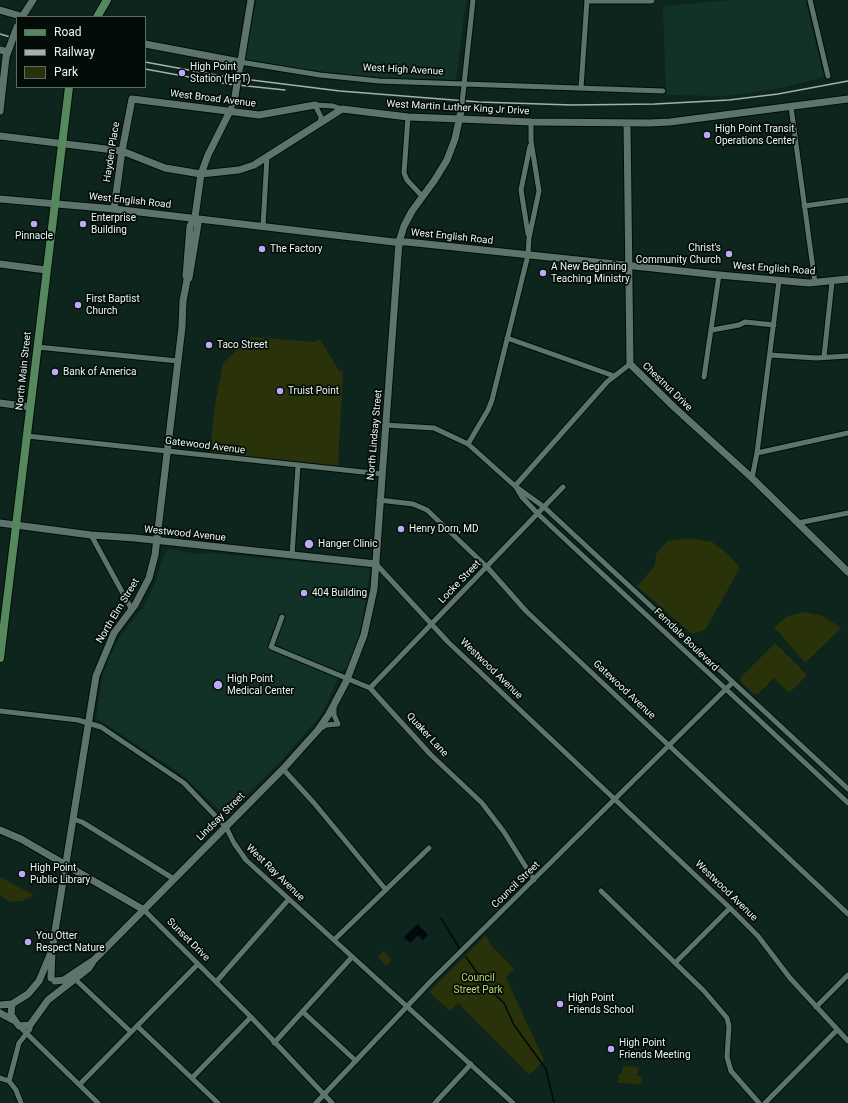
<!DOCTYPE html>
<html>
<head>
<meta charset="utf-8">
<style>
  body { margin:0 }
  #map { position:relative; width:848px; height:1103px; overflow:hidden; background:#0e251d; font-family:Roboto,sans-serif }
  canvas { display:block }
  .legend { position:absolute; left:16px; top:16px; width:130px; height:72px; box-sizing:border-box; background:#040c08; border:1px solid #606a65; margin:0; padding:5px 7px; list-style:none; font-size:12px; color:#e9f7f1 }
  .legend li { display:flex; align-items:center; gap:8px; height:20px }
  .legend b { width:20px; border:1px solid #606a65 }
</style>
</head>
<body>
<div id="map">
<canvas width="848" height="1103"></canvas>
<ul class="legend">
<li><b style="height:5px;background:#55885d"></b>Road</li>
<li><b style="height:5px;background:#a2b3ad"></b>Railway</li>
<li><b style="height:11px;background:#2a3209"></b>Park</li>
</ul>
</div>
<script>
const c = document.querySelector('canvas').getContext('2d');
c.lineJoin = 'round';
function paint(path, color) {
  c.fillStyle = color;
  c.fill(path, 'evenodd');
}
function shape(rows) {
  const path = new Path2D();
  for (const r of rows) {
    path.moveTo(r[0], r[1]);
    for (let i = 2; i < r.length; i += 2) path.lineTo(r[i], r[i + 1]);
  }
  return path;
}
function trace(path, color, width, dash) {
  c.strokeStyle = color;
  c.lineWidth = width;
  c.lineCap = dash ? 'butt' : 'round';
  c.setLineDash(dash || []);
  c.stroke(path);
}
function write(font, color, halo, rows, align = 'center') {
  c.font = font + ' Roboto,sans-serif';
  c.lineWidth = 3.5;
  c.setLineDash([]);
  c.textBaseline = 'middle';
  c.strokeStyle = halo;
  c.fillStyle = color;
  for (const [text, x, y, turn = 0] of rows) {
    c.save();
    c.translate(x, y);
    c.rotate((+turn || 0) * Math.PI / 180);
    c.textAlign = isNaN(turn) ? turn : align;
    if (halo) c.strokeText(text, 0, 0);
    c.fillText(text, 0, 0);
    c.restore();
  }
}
paint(shape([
  [257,0,466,0,456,80,366,78,243,61],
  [731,0,805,0,824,77,782,88,727,96,666,95,663,6],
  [169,549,197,554,210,553,368,568,370,570,363,621,352,657,347,668,342,670,322,714,282,760,227,814,224,814,181,774,96,718,103,675,109,657,119,638,144,606,156,581,164,554]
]), '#123228');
paint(shape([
  [251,337,315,342,320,339,339,371,343,372,338,466,210,454,214,410,223,363],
  [688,538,712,542,729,555,740,568,705,630,692,634,637,586,655,566,656,554,668,541],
  [804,612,823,616,841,628,805,663,774,627,788,616],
  [775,643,807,675,791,691,787,691,774,678,758,694,754,694,741,682,741,677],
  [0,877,34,895,22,901,11,902,6,900,0,895],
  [486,935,490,944,514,969,506,978,544,1060,529,1075,458,1003,450,1011,429,992],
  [384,951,392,960,386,966,378,957],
  [623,1066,638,1067,637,1076,642,1076,641,1084,618,1083,619,1074,622,1074]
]), '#2a3209');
paint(shape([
  [418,924,428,935,423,940,418,935,410,943,404,937]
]), '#01090d');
trace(shape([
  [441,918,459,948],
  [466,957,488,988,504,1003,514,1025,546,1069,554,1103]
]), '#01090d', 1.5);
const street = shape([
  [810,0,828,76],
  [240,62,320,75,379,81,663,91],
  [581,88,587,0],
  [463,94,473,0],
  [315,105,333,106,342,109],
  [315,105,321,117,320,124],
  [791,107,815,283],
  [408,117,404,173,407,180,422,196],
  [804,206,848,200],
  [263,226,267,157],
  [528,234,521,190,530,146],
  [712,330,739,325,745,322,774,325],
  [507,338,614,376],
  [37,347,178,361],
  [770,355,816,358,848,356],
  [824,357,832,282],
  [704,377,719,275],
  [385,425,434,428,468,444,515,486,544,507,848,789],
  [27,436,382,474],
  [468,444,488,410,492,400,528,255,529,238,539,191,531,141,531,122],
  [757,453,848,433],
  [752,478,757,453,779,281],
  [515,486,607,382,630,364],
  [516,487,522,497,538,514,848,803],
  [379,500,413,504,427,510,487,567,526,611,848,914],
  [798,523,848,513],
  [91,535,131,608],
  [292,555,298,466],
  [376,564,448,642,730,908,758,936,790,978,848,1041],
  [282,617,271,647,370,688,431,755,482,803,504,832,534,880],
  [370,688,563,487],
  [0,711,78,720,101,727,184,783,226,827,234,843,246,860,513,1103],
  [321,728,326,725,338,724,334,715,334,707],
  [283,769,314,803,386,890],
  [73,819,82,822,174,879],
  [601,891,704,991,727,1018,729,1026,727,1057,731,1071,759,1103],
  [144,910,251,1017,332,1103],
  [334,940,429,848],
  [675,963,730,908],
  [76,980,131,1032],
  [216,982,289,899],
  [816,1007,848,975],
  [303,1012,356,1061],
  [19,1026,98,1103],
  [137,1026,218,1103],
  [274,1043,352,957],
  [0,1078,9,1081],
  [192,1078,251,1017],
  [80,1084,198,964],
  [21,1103,16,1090,9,1081,19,1043,30,1029,30,1025],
  [316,1103,431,981,732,683],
  [435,1103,471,1064],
  [765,1103,837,1030]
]);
const secondary = shape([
  [588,0,651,0],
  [0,10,24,17],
  [22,17,33,0],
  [145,44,240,62],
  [0,50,8,52],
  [240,67,251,0],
  [0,111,6,57,10,46],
  [627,123,630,364,675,408,752,478,848,572],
  [0,136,122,151,165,168,201,174,239,170,254,165,342,109,408,117,460,119,531,122,649,123,670,122,848,99],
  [0,199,114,209,394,242,407,242,719,275,809,283,848,279],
  [114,209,122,151,132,99,259,115,315,105],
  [0,264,46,270],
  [186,276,190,226,195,217,201,174,208,155,231,109],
  [0,403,30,407],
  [0,523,91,535,135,538,376,564],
  [0,830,21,839,144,910],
  [52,950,39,981,28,994,12,1004,11,1015,19,1026,30,1025,48,1000,89,968,94,960,283,769,318,730,329,714,346,682,364,635,374,589,399,242,404,226,412,211,434,181,447,160,455,139,461,111],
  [51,978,52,950,96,676,114,633,135,605,149,578,155,555,182,327,183,301,187,280,189,278,198,224,195,217],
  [55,981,64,980,94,960],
  [0,1005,12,1004],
  [0,1013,13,1020]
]);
const primary = shape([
  [97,17,107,0],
  [0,658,69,87]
]);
trace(street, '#000d07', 7);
trace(secondary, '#000d07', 9);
trace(primary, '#000d07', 10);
trace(street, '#5c746b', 5);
trace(secondary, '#5c746b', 7);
trace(primary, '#55885d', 8);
trace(shape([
  [0,34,17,39],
  [145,62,227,77,340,91,479,102,572,105,655,104,729,100,778,94,848,81],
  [145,69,228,84,285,90]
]), '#a2b3ad', 1.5);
const streetBridge = shape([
  [461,111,463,94]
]);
const secondaryBridge = shape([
  [10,46,17,27],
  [234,103,239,71]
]);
trace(streetBridge, '#000d07', 7, []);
trace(secondaryBridge, '#000d07', 9, []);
trace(streetBridge, '#5c746b', 5);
trace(secondaryBridge, '#5c746b', 7);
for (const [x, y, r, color] of [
  [182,73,4,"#bda9f5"],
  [707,135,4,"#bda9f5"],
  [34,224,4,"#bda9f5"],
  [83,224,4,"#bda9f5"],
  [262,249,4,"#bda9f5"],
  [729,254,4,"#bda9f5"],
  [543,273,4,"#bda9f5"],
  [78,305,4,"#bda9f5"],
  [209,345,4,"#bda9f5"],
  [55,372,4,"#bda9f5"],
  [280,391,4,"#bda9f5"],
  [401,529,4,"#bda9f5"],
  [309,544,5,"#bda9f5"],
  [304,593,4,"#bda9f5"],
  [218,685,5,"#bda9f5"],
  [22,874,4,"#bda9f5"],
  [28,942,4,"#bda9f5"],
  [560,1004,4,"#bda9f5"],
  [611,1049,4,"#bda9f5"]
]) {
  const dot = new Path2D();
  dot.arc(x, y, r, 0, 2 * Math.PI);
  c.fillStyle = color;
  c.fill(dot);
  trace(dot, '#040c08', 1.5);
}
write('10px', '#e9f7f1', '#040c08', [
  ["High Point",190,67],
  ["Station (HPT)",190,79],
  ["High Point Transit",715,129],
  ["Operations Center",715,141],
  ["Enterprise",91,218],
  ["Building",91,230],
  ["Pinnacle",34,236,"center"],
  ["Christ's",721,248,"right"],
  ["Community Church",721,260,"right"],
  ["The Factory",270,249],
  ["A New Beginning",551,267],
  ["Teaching Ministry",551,279],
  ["First Baptist",86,299],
  ["Church",86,311],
  ["Taco Street",217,345],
  ["Bank of America",63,372],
  ["Truist Point",288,391],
  ["Henry Dorn, MD",409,529],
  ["Hanger Clinic",318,544],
  ["404 Building",312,593],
  ["High Point",227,679],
  ["Medical Center",227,691],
  ["High Point",30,868],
  ["Public Library",30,880],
  ["You Otter",36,936],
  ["Respect Nature",36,948],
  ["High Point",568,998],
  ["Friends School",568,1010],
  ["High Point",619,1043],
  ["Friends Meeting",619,1055]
], 'left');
write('10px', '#e9f7f1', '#040c08', [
  ["West High Avenue",403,70,3],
  ["West Broad Avenue",213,99,7],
  ["West Martin Luther King Jr Drive",458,108,3],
  ["Hayden Place",112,152,-81],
  ["West English Road",130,201,6],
  ["West English Road",452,237,6],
  ["West English Road",774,269,4],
  ["North Main Street",24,371,-84],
  ["Chestnut Drive",667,387,44],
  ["North Lindsay Street",375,435,-85],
  ["Gatewood Avenue",205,446,7],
  ["Westwood Avenue",185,534,6],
  ["Locke Street",460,582,-46],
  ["North Elm Street",118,611,-59],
  ["Ferndale Boulevard",686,640,44],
  ["Westwood Avenue",491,669,44],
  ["Gatewood Avenue",624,690,43],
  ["Quaker Lane",427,735,47],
  ["Lindsay Street",221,817,-45],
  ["West Ray Avenue",275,873,44],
  ["Council Street",516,885,-44],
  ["Westwood Avenue",726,891,44],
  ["Sunset Drive",188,940,45]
]);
write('10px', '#c0d76c', '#040c08', [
  ["Council",478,978],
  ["Street Park",478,990]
]);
</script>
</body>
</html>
